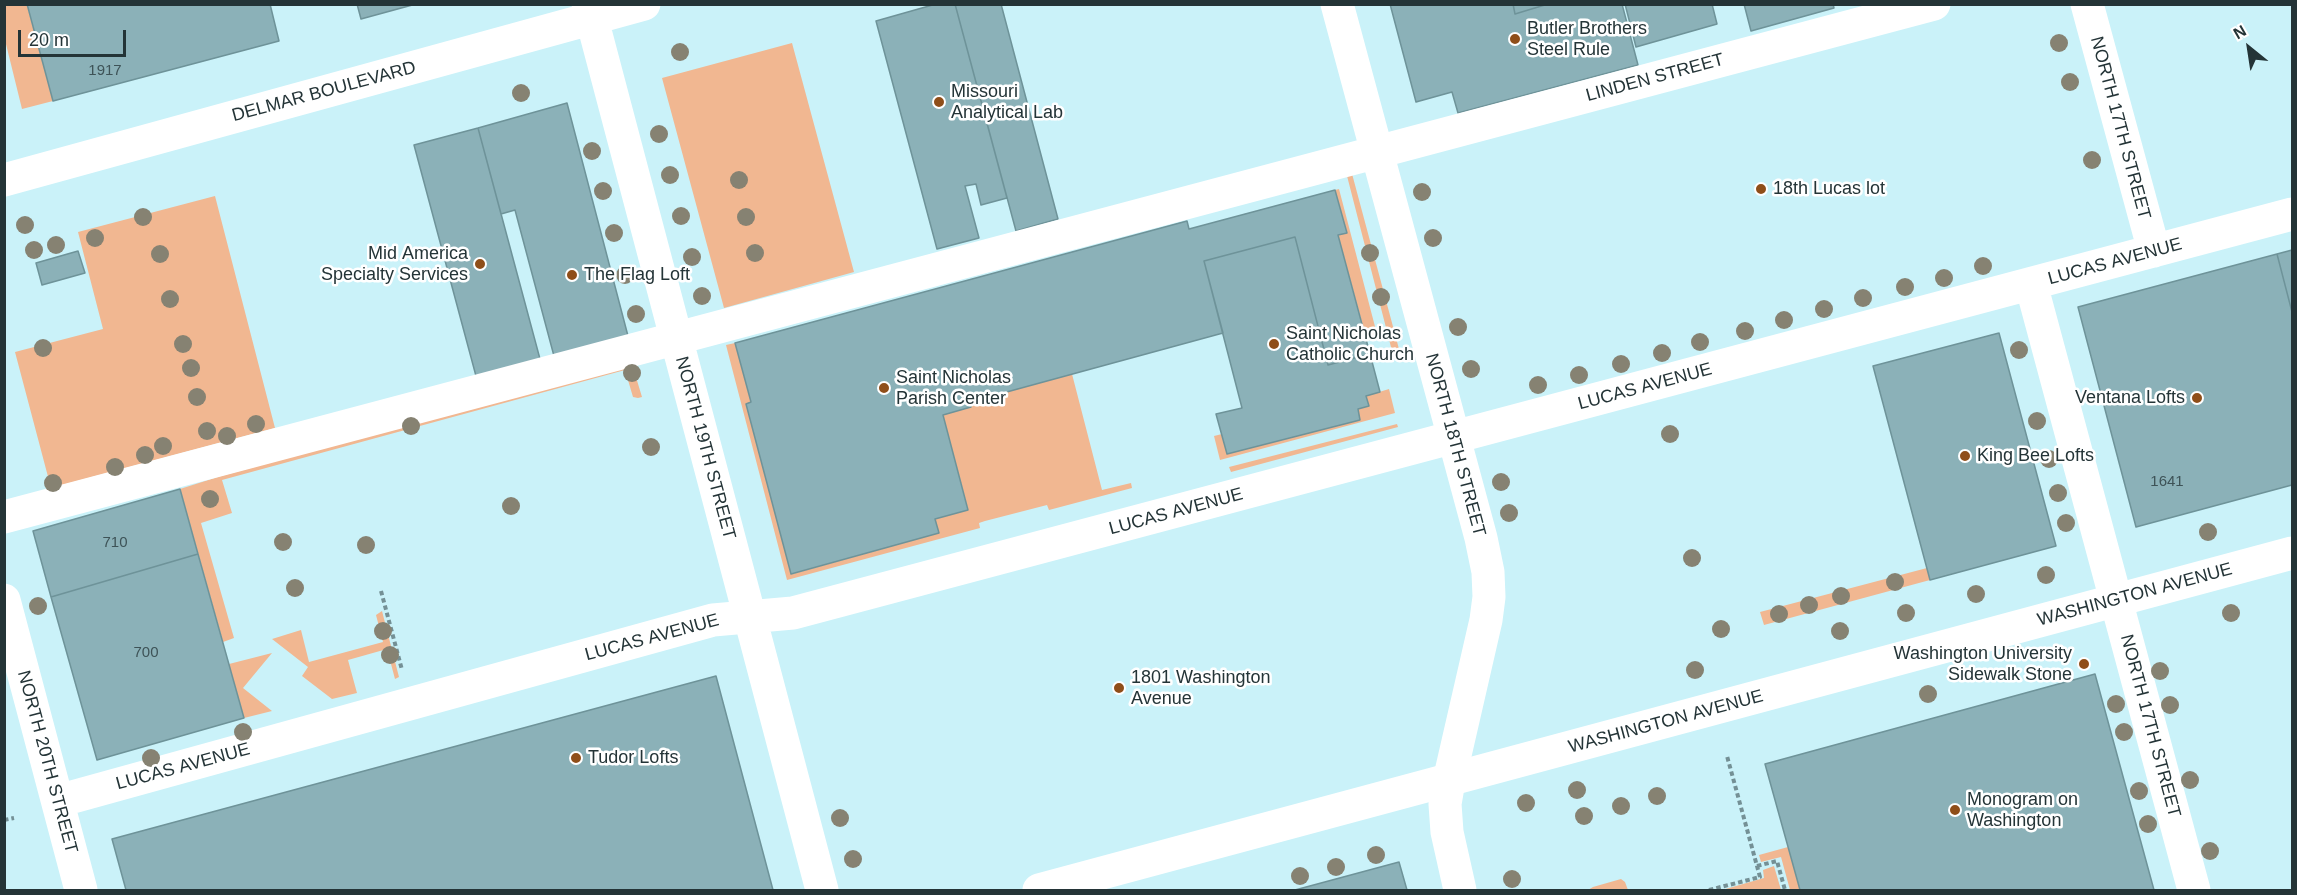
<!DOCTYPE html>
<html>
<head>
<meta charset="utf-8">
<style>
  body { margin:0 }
  #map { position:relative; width:2297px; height:895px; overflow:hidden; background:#caf2f9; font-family:Arial,sans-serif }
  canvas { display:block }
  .frame { position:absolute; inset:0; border:6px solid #243437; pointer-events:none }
  .north { position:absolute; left:2219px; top:18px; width:60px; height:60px; -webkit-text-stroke:4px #fff; paint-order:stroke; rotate:330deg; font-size:16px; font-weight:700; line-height:24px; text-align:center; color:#243437 }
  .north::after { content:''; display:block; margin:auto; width:21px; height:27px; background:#243437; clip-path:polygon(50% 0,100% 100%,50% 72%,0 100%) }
  .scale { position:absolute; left:18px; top:30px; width:108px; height:27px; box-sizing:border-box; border:3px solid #243437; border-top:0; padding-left:8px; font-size:18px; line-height:21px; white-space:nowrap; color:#243437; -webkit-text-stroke:4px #fff; paint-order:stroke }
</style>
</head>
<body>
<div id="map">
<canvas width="2297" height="895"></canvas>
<div class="frame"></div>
<div class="north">N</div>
<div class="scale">20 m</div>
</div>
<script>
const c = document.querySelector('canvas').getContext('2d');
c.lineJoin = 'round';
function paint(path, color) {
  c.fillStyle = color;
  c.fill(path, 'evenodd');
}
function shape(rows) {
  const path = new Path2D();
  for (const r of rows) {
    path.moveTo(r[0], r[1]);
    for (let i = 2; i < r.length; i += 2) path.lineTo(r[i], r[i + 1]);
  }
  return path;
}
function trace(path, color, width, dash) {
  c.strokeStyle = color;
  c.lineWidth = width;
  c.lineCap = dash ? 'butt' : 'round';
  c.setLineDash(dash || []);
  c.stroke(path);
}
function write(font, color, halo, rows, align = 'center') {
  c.font = font + ' Arial,sans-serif';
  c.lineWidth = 5;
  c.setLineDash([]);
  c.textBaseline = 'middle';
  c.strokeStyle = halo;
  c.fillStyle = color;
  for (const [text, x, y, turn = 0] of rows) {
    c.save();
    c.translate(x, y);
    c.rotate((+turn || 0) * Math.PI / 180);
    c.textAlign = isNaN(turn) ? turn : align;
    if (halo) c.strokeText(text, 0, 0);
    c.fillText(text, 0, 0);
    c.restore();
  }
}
paint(shape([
  [4,5,27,5,53,101,22,109,5,40],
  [792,43,854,272,724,308,662,78],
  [1351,170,1399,349,1392,351,1346,172],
  [1339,189,1378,338,1367,341,1338,235,1347,233,1335,190],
  [215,196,275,428,51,488,15,352,103,329,78,232],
  [735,343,751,402,746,404,792,574,939,533,935,519,968,509,943,415,971,407,970,402,1072,374,1102,490,1131,483,1132,488,1049,510,1047,505,985,521,979,523,980,528,787,580,726,345],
  [632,364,642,397,638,398,633,397,625,370,222,480,232,513,201,523,234,638,223,642,180,489,221,476],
  [1389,389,1395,413,1220,460,1214,436,1222,434,1227,454,1360,420,1358,409,1366,396],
  [1397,424,1398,427,1231,472,1229,467],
  [1927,568,1930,580,1764,625,1760,612],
  [382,611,399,677,395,679,387,649,348,660,357,693,332,699,302,676,308,667,272,639,301,630,309,662,383,642,376,615],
  [272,653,243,688,272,711,244,718,229,664],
  [1788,847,1800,890,1790,890,1781,857,1761,862,1759,855],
  [1774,866,1781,890,1722,890,1764,878,1763,870],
  [1621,879,1625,882,1628,890,1588,890,1593,887]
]), '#f1b791');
const building = shape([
  [27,4,270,4,279,41,53,101,27,4],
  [357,4,416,4,361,19,357,4],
  [936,4,955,4,1007,198,981,205,976,184,965,186,979,238,937,249,876,21,936,4],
  [955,4,1001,4,1058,219,1016,231,955,4],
  [1390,4,1513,4,1515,14,1548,4,1622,4,1638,65,1458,113,1452,92,1416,102,1390,4],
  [1513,4,1548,4,1515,14,1513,4],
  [1625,4,1712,4,1717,24,1636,47,1625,4],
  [1744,4,1833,4,1834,8,1751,31,1744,4],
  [567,103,628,336,554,356,515,210,501,214,478,128,567,103],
  [478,128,540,359,476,376,414,145,478,128],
  [1335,190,1347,233,1338,235,1370,354,1328,365,1295,237,1204,261,1223,333,970,402,971,407,943,415,968,510,935,519,939,533,791,574,746,404,751,402,735,343,1187,221,1189,229,1335,190],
  [1295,237,1328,365,1370,354,1380,392,1366,396,1369,406,1358,409,1360,420,1227,454,1216,414,1242,408,1204,261,1295,237],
  [2292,250,2292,312,2277,254,2292,250],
  [78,251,85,273,42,285,36,263,78,251],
  [2277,254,2292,312,2292,485,2136,527,2078,307,2277,254],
  [1999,333,2056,546,1930,580,1873,366,1999,333],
  [180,489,198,554,51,597,33,531,180,489],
  [198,554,244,718,97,760,51,597,198,554],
  [2095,674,2154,890,1800,890,1765,764,2095,674],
  [716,676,773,890,126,890,112,839,716,676],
  [1399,862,1407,890,1295,890,1399,862]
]);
paint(building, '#8bb1b8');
trace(building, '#6e9399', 1.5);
trace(shape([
  [381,591,402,670],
  [4,820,14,818],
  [1757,866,1777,861,1785,890],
  [1709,890,1760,877,1727,756]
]), '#749095', 4, [4.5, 3]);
trace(shape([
  [588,4,822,890],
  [1337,4,1481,538,1488,572,1489,597,1486,620,1449,781,1445,804,1447,832,1460,890],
  [2087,4,2154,251],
  [4,180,644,4],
  [2031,284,2194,890],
  [4,517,1934,4],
  [4,600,81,890],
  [58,801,713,620,793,613,2292,214]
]), '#fff', 33);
trace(shape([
  [1039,890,2292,553]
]), '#fff', 33);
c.fillStyle = '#868272';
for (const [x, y] of [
  [2059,43],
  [680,52],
  [2070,82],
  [521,93],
  [659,134],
  [592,151],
  [2092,160],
  [670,175],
  [739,180],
  [603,191],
  [1422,192],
  [681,216],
  [143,217],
  [746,217],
  [25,225],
  [614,233],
  [95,238],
  [1433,238],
  [56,245],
  [34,250],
  [755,253],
  [1370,253],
  [160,254],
  [692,257],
  [1983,266],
  [625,275],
  [1944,278],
  [1905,287],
  [702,296],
  [1381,297],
  [1863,298],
  [170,299],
  [1824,309],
  [636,314],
  [1784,320],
  [1458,327],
  [1745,331],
  [1700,342],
  [183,344],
  [43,348],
  [2019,350],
  [1662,353],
  [1621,364],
  [191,368],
  [1471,369],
  [632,373],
  [1579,375],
  [1538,385],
  [197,397],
  [2037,421],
  [256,424],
  [411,426],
  [207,431],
  [1670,434],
  [227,436],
  [163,446],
  [651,447],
  [145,455],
  [2049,459],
  [115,467],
  [1501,482],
  [53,483],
  [2058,493],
  [210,499],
  [511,506],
  [1509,513],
  [2066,523],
  [2208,532],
  [283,542],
  [366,545],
  [1692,558],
  [2046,575],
  [1895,582],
  [295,588],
  [1976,594],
  [1841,596],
  [1809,605],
  [38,606],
  [1906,613],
  [2231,613],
  [1779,614],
  [1721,629],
  [383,631],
  [1840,631],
  [390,655],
  [1695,670],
  [2160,671],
  [1928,694],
  [2116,704],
  [2170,705],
  [243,732],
  [2124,732],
  [151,758],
  [2190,780],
  [1577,790],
  [2139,791],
  [1657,796],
  [1526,803],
  [1621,806],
  [1584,816],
  [840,818],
  [2148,824],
  [2210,851],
  [1376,855],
  [853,859],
  [1336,867],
  [1300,876],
  [1512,879]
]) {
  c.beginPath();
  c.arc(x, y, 9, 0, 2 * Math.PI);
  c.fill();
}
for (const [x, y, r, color] of [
  [1515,39,6,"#8f4e19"],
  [939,102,6,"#8f4e19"],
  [1761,189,6,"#8f4e19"],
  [480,264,6,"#8f4e19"],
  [572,275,6,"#8f4e19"],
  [1274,344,6,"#8f4e19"],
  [884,388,6,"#8f4e19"],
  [2197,398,6,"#8f4e19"],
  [1965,456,6,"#8f4e19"],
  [2084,664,6,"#8f4e19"],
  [1119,688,6,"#8f4e19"],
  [576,758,6,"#8f4e19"],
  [1955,810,6,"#8f4e19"]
]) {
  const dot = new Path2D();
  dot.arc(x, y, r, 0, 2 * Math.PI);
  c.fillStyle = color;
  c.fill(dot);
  trace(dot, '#fff', 2);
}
write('15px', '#3e5357', null, [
  ["1917",105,71],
  ["1641",2167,482],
  ["710",115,543],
  ["700",146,653]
]);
write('18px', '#243437', '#fff', [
  ["Butler Brothers",1527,29],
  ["Steel Rule",1527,50],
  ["Missouri",951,92],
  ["Analytical Lab",951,113],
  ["18th Lucas lot",1773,189],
  ["Mid America",468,254,"right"],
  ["Specialty Services",468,275,"right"],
  ["The Flag Loft",584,275],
  ["Saint Nicholas",1286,334],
  ["Catholic Church",1286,355],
  ["Saint Nicholas",896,378],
  ["Parish Center",896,399],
  ["Ventana Lofts",2185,398,"right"],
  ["King Bee Lofts",1977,456],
  ["Washington University",2072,654,"right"],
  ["Sidewalk Stone",2072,675,"right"],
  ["1801 Washington",1131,678],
  ["Avenue",1131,699],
  ["Tudor Lofts",588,758],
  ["Monogram on",1967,800],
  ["Washington",1967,821]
], 'left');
write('18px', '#243437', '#fff', [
  ["LINDEN STREET",1655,78,-15],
  ["DELMAR BOULEVARD",324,92,-15],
  ["NORTH 17TH STREET",2120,128,75],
  ["LUCAS AVENUE",2115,262,-15],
  ["LUCAS AVENUE",1645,387,-15],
  ["NORTH 18TH STREET",1455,445,75],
  ["NORTH 19TH STREET",705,448,75],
  ["LUCAS AVENUE",1176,512,-15],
  ["WASHINGTON AVENUE",2135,595,-15],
  ["LUCAS AVENUE",652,638,-15],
  ["WASHINGTON AVENUE",1666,722,-15],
  ["NORTH 17TH STREET",2150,726,75],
  ["NORTH 20TH STREET",47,762,75],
  ["LUCAS AVENUE",183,767,-15]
]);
</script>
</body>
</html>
